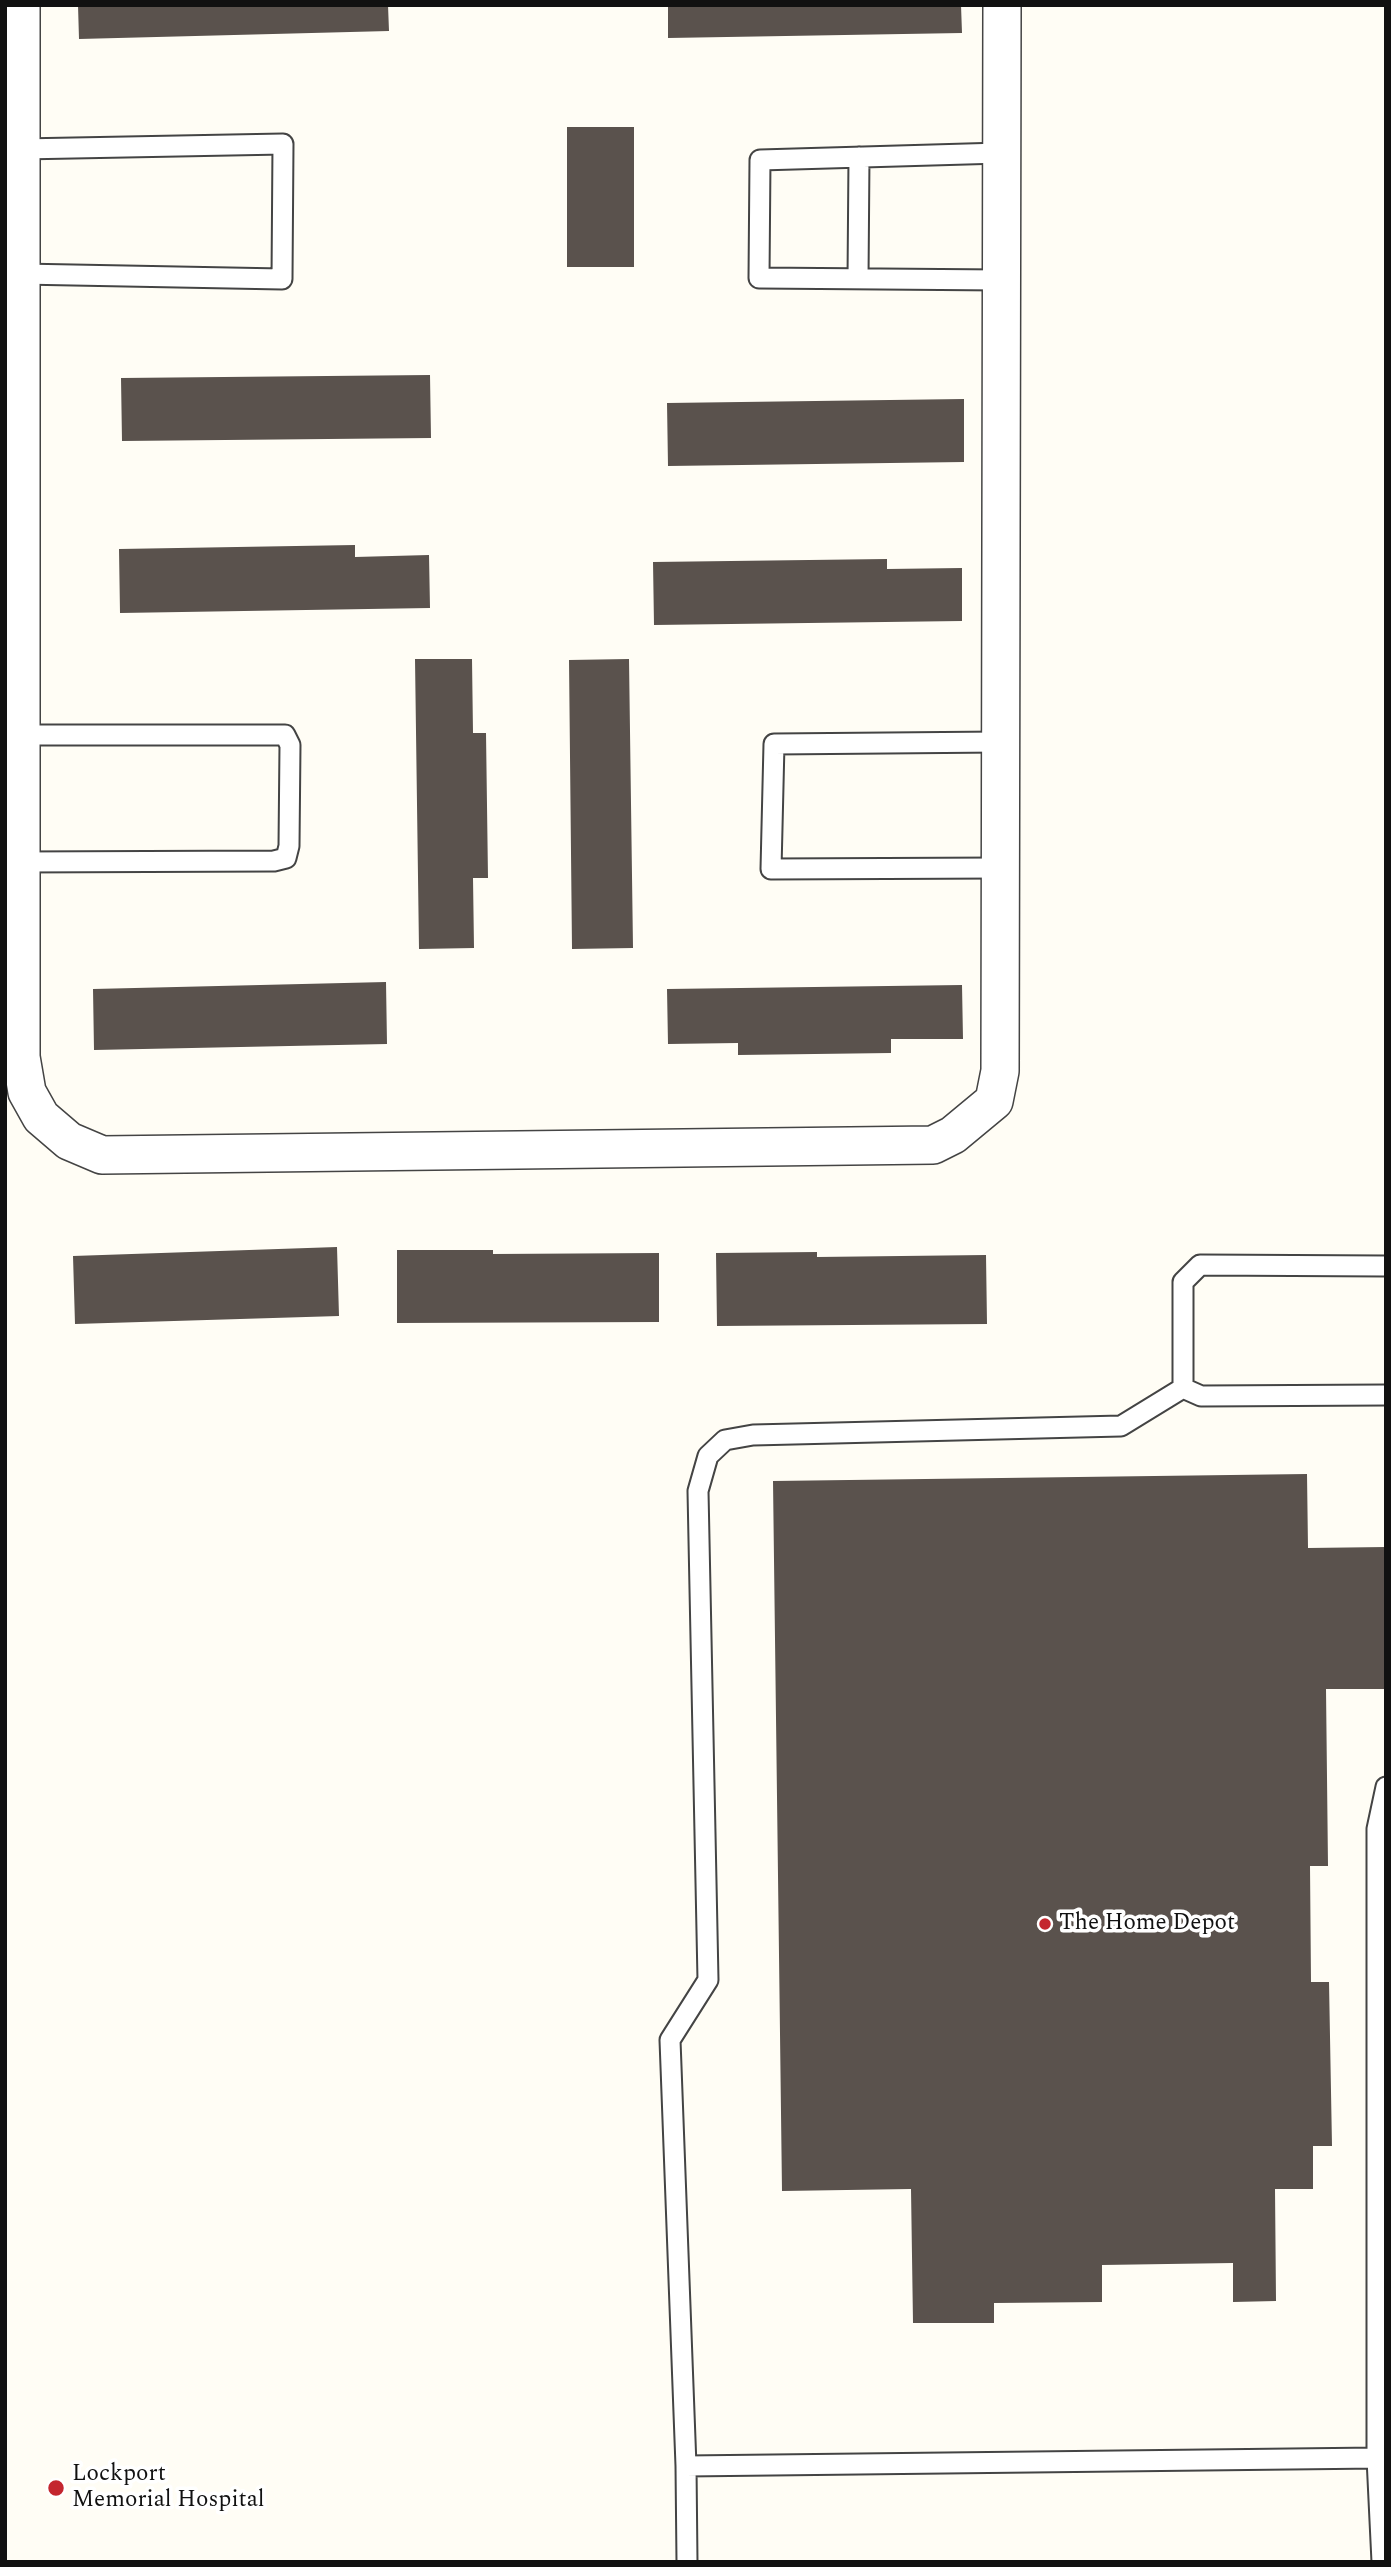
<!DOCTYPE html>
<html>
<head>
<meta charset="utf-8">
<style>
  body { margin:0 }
  #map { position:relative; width:1391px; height:2567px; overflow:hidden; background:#fffdf5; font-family:Spectral,serif }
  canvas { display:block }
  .frame { position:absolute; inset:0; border:7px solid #111; pointer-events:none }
</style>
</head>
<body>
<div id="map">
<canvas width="1391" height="2567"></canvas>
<div class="frame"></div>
</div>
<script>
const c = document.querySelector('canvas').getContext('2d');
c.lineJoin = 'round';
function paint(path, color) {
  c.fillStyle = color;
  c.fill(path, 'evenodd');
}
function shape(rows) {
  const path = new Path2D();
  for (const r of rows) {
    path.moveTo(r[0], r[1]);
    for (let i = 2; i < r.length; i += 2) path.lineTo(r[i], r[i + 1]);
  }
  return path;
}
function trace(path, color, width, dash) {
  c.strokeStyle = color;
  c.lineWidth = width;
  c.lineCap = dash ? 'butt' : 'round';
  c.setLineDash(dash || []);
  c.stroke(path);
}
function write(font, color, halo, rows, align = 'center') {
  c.font = font + ' Spectral,serif';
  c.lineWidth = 7;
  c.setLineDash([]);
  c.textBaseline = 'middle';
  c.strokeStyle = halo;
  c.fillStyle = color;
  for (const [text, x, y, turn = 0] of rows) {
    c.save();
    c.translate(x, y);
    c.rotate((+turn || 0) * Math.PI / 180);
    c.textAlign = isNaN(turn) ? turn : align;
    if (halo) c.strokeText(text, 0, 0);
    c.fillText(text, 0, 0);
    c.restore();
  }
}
paint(shape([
  [78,5,388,5,389,31,79,39],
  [668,5,961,5,962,33,668,38],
  [567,127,634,127,634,267,567,267],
  [430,375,431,438,122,441,121,378],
  [964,399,964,462,668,466,667,403],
  [355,545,355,557,429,555,430,608,120,613,119,549],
  [887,559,887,569,962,568,962,621,654,625,653,562],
  [415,659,472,659,473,733,486,733,488,878,473,878,474,948,419,949],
  [629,659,633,948,572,949,569,660],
  [386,982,387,1044,94,1050,93,989],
  [962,985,963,1039,891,1039,891,1053,738,1055,738,1043,668,1044,667,989],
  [337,1247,339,1316,75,1324,73,1256],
  [397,1250,493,1250,493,1254,659,1253,659,1322,397,1323],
  [817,1252,817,1257,986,1255,987,1324,717,1326,716,1253],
  [1307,1474,1308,1548,1386,1547,1386,1689,1326,1689,1328,1866,1310,1866,1311,1982,1329,1982,1332,2146,1313,2146,1313,2189,1275,2189,1276,2301,1233,2302,1233,2263,1102,2265,1102,2302,994,2303,994,2323,913,2323,911,2189,782,2191,773,1481]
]), '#5a524d');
const service = shape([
  [21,149,283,144,282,279,21,274],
  [858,279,859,157],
  [1001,280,759,278,760,160,1001,153],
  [21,735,285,735,290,745,289,846,286,858,274,861,21,862],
  [1000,742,774,744,771,869,1000,868],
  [1386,1266,1200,1265,1183,1282,1183,1388,1201,1396,1386,1395],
  [686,2466,670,2040,708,1980,698,1491,708,1456,725,1440,753,1435,1121,1426,1183,1388],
  [687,2562,686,2466,1377,2458],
  [1382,2562,1377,2458,1377,1829,1386,1787]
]);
const minor = shape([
  [21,5,21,1057,27,1092,41,1117,69,1141,102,1155,933,1145,953,1135,994,1101,1000,1071,1002,5]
]);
trace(service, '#444', 23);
trace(minor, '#444', 40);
trace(service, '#fff', 19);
trace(minor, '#fff', 37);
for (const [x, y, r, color] of [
  [1045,1924,7,"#c4262e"],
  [56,2488,9,"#c4262e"]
]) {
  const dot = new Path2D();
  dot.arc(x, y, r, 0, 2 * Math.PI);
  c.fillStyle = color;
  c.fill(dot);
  trace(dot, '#fff', 2.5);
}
write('23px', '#111', '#fff', [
  ["The Home Depot",1059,1924],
  ["Lockport",72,2475],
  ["Memorial Hospital",72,2501]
], 'left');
</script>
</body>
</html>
